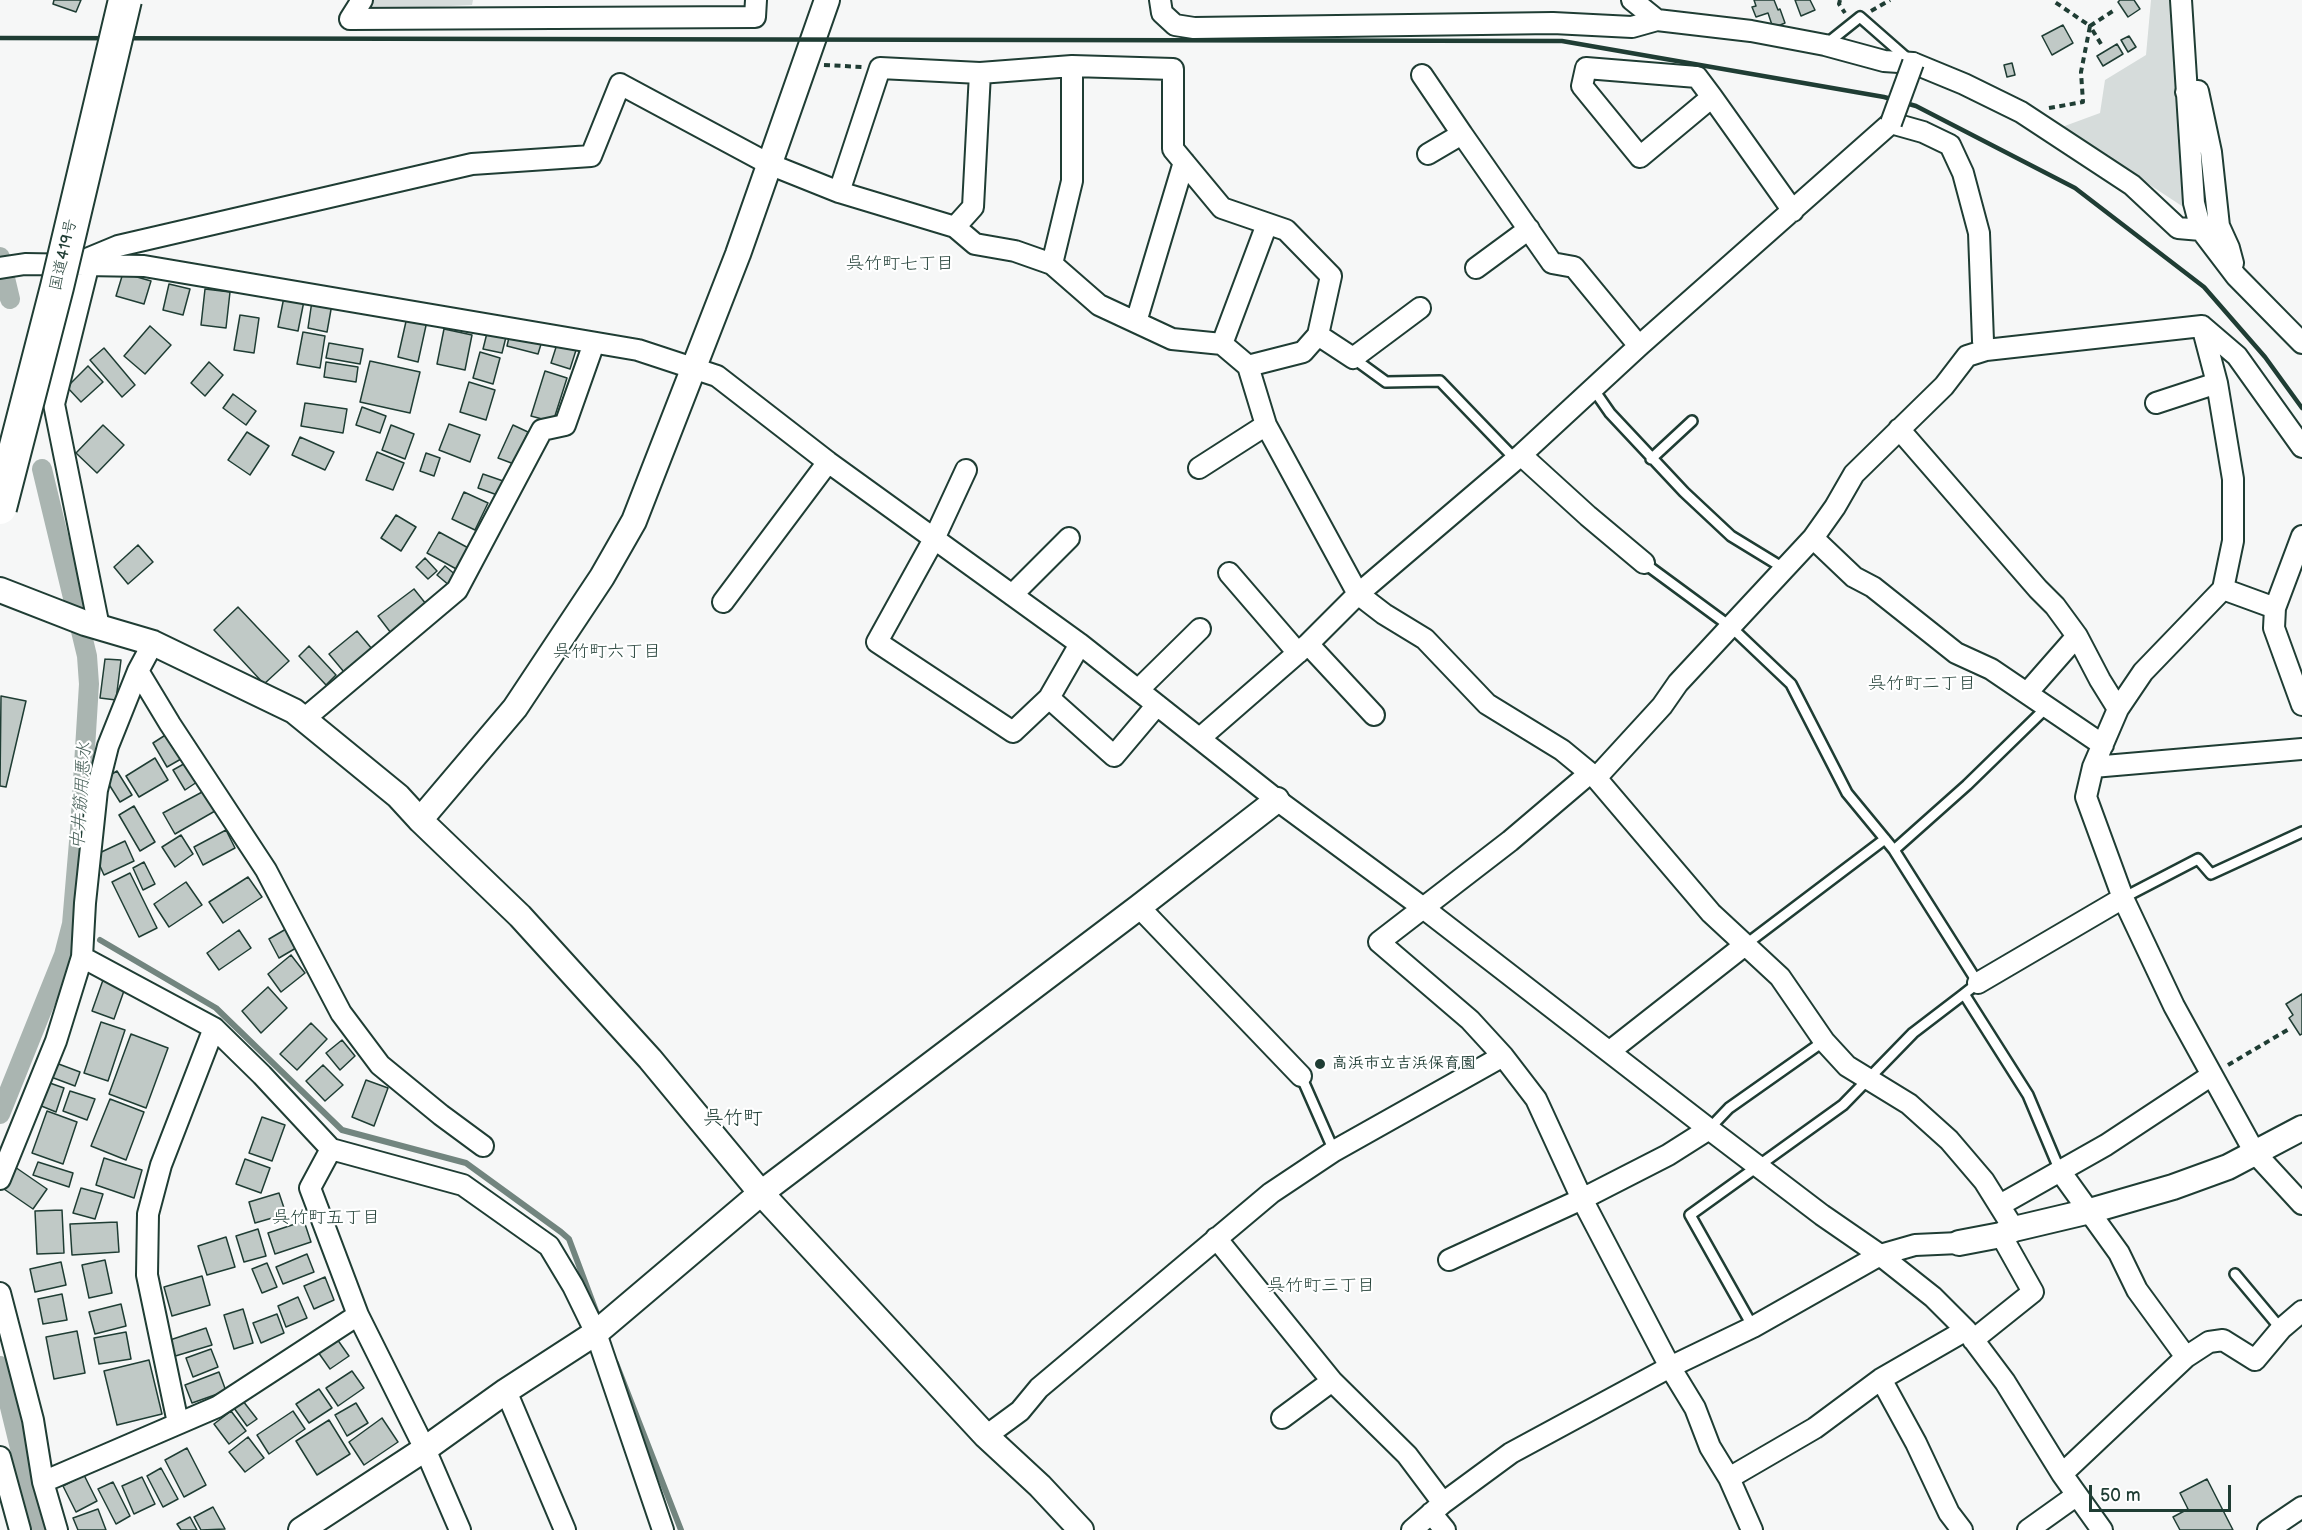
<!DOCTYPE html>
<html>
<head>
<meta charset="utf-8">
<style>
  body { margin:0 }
  #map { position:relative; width:2302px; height:1530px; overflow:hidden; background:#f6f7f7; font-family:"Balsamiq Sans",sans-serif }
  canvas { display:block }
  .scale { position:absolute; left:2089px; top:1485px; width:142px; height:27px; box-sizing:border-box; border:3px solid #1f3d34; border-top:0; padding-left:8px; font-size:18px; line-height:21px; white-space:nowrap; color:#1f3d34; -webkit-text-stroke:4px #fff; paint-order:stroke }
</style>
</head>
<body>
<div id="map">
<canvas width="2302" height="1530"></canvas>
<div class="scale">50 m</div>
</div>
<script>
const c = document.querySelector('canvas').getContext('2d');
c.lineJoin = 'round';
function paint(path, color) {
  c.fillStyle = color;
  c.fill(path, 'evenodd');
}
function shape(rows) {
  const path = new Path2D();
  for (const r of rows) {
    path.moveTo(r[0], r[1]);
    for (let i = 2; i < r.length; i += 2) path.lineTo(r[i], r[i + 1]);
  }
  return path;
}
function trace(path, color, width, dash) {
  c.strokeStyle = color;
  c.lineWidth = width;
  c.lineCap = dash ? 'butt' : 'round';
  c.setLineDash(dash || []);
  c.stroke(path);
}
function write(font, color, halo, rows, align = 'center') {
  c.font = font + ' "Balsamiq Sans","Klee One",sans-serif';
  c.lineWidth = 4.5;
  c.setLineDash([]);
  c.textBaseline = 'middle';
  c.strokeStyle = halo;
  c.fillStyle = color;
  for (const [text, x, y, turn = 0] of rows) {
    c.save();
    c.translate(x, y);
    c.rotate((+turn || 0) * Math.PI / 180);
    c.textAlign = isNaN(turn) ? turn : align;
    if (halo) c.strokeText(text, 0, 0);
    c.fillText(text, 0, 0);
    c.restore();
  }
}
paint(shape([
  [374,0,473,0,472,5,368,10],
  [2151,0,2176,0,2191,212,2062,127,2100,113,2105,80,2146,55]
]), '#d6dcdb');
trace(shape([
  [72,924,74,925],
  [100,940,216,1008,342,1130,466,1163,561,1232,569,1239,599,1319],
  [616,1363,681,1530]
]), '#72857f', 6);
trace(shape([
  [0,257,10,299],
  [0,1114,64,955,72,924,80,830,89,684,87,656,42,469],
  [0,1366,40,1530]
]), '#aab5b1', 20);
const building = shape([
  [54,0,81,0,76,12,53,4,54,0],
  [1754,0,1774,0,1778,10,1780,9,1785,23,1773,28,1768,13,1756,17,1752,7,1756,6,1754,0],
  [1795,0,1810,0,1815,10,1801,16,1795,0],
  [2120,0,2134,0,2140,9,2128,17,2118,2,2120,0],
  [2063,25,2073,43,2052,55,2042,36,2063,25],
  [2129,36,2136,47,2128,52,2121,40,2129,36],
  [2117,44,2123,54,2103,66,2097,56,2117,44],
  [2012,63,2015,75,2007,77,2004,65,2012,63],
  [123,273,151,281,144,304,116,296,123,273],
  [169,284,190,289,183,315,163,310,169,284],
  [205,289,230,292,226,328,201,325,205,289],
  [284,297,304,301,298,331,278,327,284,297],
  [312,301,332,304,327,332,308,328,312,301],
  [240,315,259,318,254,353,234,350,240,315],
  [407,317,427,321,418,362,398,357,407,317],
  [150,326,171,345,145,374,124,356,150,326],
  [444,329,472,335,465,370,437,364,444,329],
  [488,329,507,333,502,353,483,349,488,329],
  [303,332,325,336,320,368,297,364,303,332],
  [510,333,542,341,538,354,507,346,510,333],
  [558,341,577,347,570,369,551,363,558,341],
  [329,343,363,349,360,364,326,358,329,343],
  [104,348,135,385,122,397,90,360,104,348],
  [480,352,500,358,493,384,473,378,480,352],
  [370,361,420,372,410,413,360,402,370,361],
  [209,362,223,375,205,396,191,383,209,362],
  [326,362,358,367,356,382,324,377,326,362],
  [88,366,103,382,81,402,67,387,88,366],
  [545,371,567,378,553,422,531,416,545,371],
  [469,382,495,390,486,420,460,412,469,382],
  [233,394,256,411,246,425,223,408,233,394],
  [305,403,347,409,343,433,301,426,305,403],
  [362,407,386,416,380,433,356,425,362,407],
  [449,424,480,435,470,462,439,450,449,424],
  [103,425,124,445,97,473,76,453,103,425],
  [391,425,414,434,405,459,382,450,391,425],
  [513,425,528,432,514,464,498,458,513,425],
  [247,432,269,446,250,475,228,460,247,432],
  [300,437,334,452,325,470,292,455,300,437],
  [377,452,404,463,393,490,366,480,377,452],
  [426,453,440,458,434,476,420,471,426,453],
  [483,474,506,482,500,496,478,488,483,474],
  [464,492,488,503,475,530,452,519,464,492],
  [396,515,416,527,401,551,381,538,396,515],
  [439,532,472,550,460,571,427,553,439,532],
  [138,545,153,562,128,584,114,567,138,545],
  [425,558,437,571,428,579,416,567,425,558],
  [445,566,457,576,450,586,437,575,445,566],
  [414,589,430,609,394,637,378,616,414,589],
  [238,607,289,661,264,684,214,630,238,607],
  [357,631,372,649,344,672,329,654,357,631],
  [309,646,336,675,326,685,299,656,309,646],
  [105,659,121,660,116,700,100,698,105,659],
  [1,696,26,701,6,787,0,786,1,696],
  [167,734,181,759,167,767,153,743,167,734],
  [155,758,168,780,139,797,126,776,155,758],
  [189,761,200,780,185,790,173,770,189,761],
  [117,771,132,795,120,802,105,778,117,771],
  [204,791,215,811,175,834,163,813,204,791],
  [134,806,155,842,140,851,119,815,134,806],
  [226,830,235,848,203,865,194,847,226,830],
  [181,835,193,854,175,867,162,847,181,835],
  [125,841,134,861,104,875,95,855,125,841],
  [144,862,155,884,143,890,133,868,144,862],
  [130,873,157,928,139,937,112,882,130,873],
  [248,877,262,897,223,923,209,902,248,877],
  [186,882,202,905,169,927,154,904,186,882],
  [286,929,296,948,279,958,269,939,286,929],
  [239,930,251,948,219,970,207,953,239,930],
  [291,955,305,973,281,992,268,974,291,955],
  [103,980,125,988,114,1019,92,1011,103,980],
  [268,987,287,1008,261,1033,242,1011,268,987],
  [2302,994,2302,1034,2300,1035,2289,1018,2293,1015,2286,1004,2302,994],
  [101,1022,125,1030,108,1081,84,1073,101,1022],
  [311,1023,327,1039,297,1070,280,1054,311,1023],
  [131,1034,168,1048,146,1108,109,1094,131,1034],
  [342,1040,355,1056,340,1070,326,1053,342,1040],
  [56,1063,80,1072,75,1086,51,1077,56,1063],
  [323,1065,343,1085,325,1101,306,1081,323,1065],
  [366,1080,388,1088,374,1126,352,1117,366,1080],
  [47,1082,64,1088,56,1112,39,1105,47,1082],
  [70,1091,95,1099,87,1120,63,1111,70,1091],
  [110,1099,144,1112,126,1160,91,1146,110,1099],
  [47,1111,77,1122,63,1164,32,1153,47,1111],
  [262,1117,285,1125,272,1161,249,1153,262,1117],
  [104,1158,142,1170,134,1198,96,1185,104,1158],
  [245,1159,270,1168,261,1193,236,1184,245,1159],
  [38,1162,73,1173,69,1187,33,1175,38,1162],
  [15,1167,47,1189,33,1209,1,1187,15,1167],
  [81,1188,103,1194,95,1219,73,1213,81,1188],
  [279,1193,286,1214,255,1223,249,1202,279,1193],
  [62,1210,64,1253,37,1254,35,1211,62,1210],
  [304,1221,311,1242,275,1254,268,1233,304,1221],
  [117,1222,119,1252,72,1255,70,1224,117,1222],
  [258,1229,266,1256,244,1262,236,1236,258,1229],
  [226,1237,235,1267,207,1275,198,1246,226,1237],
  [307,1254,314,1272,283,1284,276,1267,307,1254],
  [105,1260,112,1293,89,1298,82,1265,105,1260],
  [61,1262,66,1285,35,1292,30,1269,61,1262],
  [267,1263,277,1287,262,1293,252,1269,267,1263],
  [202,1276,210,1305,172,1316,164,1287,202,1276],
  [325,1277,334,1300,314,1309,304,1286,325,1277],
  [62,1294,67,1320,43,1324,38,1299,62,1294],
  [298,1297,307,1318,286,1327,278,1306,298,1297],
  [121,1304,126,1326,95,1334,89,1312,121,1304],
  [243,1309,253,1343,234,1349,224,1315,243,1309],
  [277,1314,284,1333,261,1343,253,1323,277,1314],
  [206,1328,212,1345,172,1357,167,1341,206,1328],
  [77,1331,85,1373,54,1379,46,1337,77,1331],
  [126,1332,131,1359,99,1364,94,1338,126,1332],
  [337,1339,349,1356,330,1369,318,1352,337,1339],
  [211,1349,218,1367,193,1377,186,1358,211,1349],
  [149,1360,162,1414,117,1425,104,1371,149,1360],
  [352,1371,364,1388,338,1406,326,1388,352,1371],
  [219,1372,226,1391,192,1403,185,1385,219,1372],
  [319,1389,332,1408,309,1423,296,1404,319,1389],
  [243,1401,257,1419,247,1426,234,1408,243,1401],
  [356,1403,368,1423,347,1436,335,1415,356,1403],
  [231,1411,246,1431,229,1444,214,1424,231,1411],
  [293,1411,305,1429,269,1454,257,1435,293,1411],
  [382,1418,398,1442,364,1465,349,1442,382,1418],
  [329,1420,350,1454,317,1475,296,1441,329,1420],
  [248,1437,264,1458,245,1472,229,1452,248,1437],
  [187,1448,206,1485,184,1497,165,1460,187,1448],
  [161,1468,178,1499,163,1507,147,1476,161,1468],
  [84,1475,97,1501,76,1512,63,1486,84,1475],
  [142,1477,155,1504,134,1514,122,1486,142,1477],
  [2207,1479,2233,1530,2180,1530,2173,1517,2188,1509,2180,1493,2207,1479],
  [113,1482,130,1516,116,1524,98,1489,113,1482],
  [213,1507,225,1529,201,1530,194,1517,213,1507],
  [98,1509,106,1530,78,1530,73,1518,98,1509],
  [190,1517,197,1530,181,1530,177,1524,190,1517]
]);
paint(building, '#c0c9c6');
trace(building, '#1f3d34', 1.5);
const service = shape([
  [1825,45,1860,17,1909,60],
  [1353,358,1386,382,1440,381,1515,459],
  [1594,390,1610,413,1684,492,1731,536,1785,569],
  [1651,459,1692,421],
  [1644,563,1731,627,1791,684,1847,793,1894,850,1978,983,1964,994,2028,1095,2060,1171],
  [1894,850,1967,785,2047,707],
  [2123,898,2198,859,2211,874,2302,832],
  [1745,945,1885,839],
  [1301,1076,1334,1151],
  [1709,1129,1729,1108,1824,1041],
  [2235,1274,2281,1329],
  [1753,1327,1690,1215,1843,1105,1913,1033,1964,994]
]);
const minor = shape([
  [362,0,350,19,755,17,756,0],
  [1160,0,1162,13,1175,25,1194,28,1553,23,1632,27,1657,20],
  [1632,0,1657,20,1751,31,1825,45,1884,61,1913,63,1964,84,2021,112,2132,185,2178,228,2201,230,2236,276,2302,343],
  [2181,0,2194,203,2201,230],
  [1072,66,1072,181,1052,264,1099,305,1172,339,1222,344],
  [980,73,1072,66,1173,69,1173,149,1222,208,1286,230,1331,276,1318,335,1303,352,1248,366,1222,344,1267,224],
  [1422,75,1462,134,1428,154],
  [2186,92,2198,91,2211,152,2219,226,2229,248,2233,263],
  [1712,97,1640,157,1582,86,1586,68,1697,77,1712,97,1793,211],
  [1462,134,1552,263,1574,267,1639,346],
  [955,227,975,244,1015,251,1052,264],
  [77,263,118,246,472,164,591,156,620,84,769,164,839,192,955,227,973,207,980,73,880,68,839,192],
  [88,267,54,404,99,627],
  [0,268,25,264,144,266,638,350,717,376,828,462,1080,644,1277,800,1422,907,1709,1129,1822,1215,1880,1255,1933,1297,1966,1330,2005,1382,2062,1474,2102,1530],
  [1476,268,1529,229],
  [1136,322,1184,162],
  [2202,326,2237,356,2302,447],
  [1318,335,1353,358,1420,308],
  [1248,366,1266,425,1358,594,1384,614,1425,639,1487,704,1562,750,1596,778,1711,913,1780,977,1824,1041,1847,1066,1909,1104,1949,1140,1984,1181,2014,1229],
  [2156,403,2217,383],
  [1899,429,2038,589,2055,606,2077,636,2100,680,2118,709],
  [1521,455,1588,516,1644,563],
  [1199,468,1266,425],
  [966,470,934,539,877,642,1013,732,1049,698,1114,756,1157,705],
  [1813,538,1854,577,1873,587,1956,653,1991,669,2103,745],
  [1229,573,1298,653],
  [2223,589,2275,608,2274,628,2302,705],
  [1012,595,1069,538],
  [723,602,828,462],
  [2275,608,2302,536],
  [153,643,138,671,170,724,266,870,341,1013,380,1065,441,1115,483,1146],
  [1308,644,1374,715],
  [1138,690,1200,629],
  [2027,693,2077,636],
  [1049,698,1080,644],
  [304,719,457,590,542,430,565,425,594,343],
  [1200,738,1308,644,1358,594,1521,455,1639,346,1891,123,1923,132,1950,145,1963,173,1979,233,1983,341,1986,350],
  [2093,767,2302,749],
  [1590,773,1510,841,1379,942,1470,1020,1503,1056,1536,1099,1582,1199,1670,1367,1695,1408,1710,1447,1729,1478,1752,1530],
  [1596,778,1662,706,1678,683,1813,538,1835,507,1854,474,1944,386,1967,356,1986,350,2202,326,2217,383,2233,479,2233,541,2223,589,2143,672,2118,709,2093,767,2086,797,2123,898,2174,1006,2255,1153,2302,1204],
  [1139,907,1301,1076],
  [82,957,214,1028,262,1075,331,1149,463,1185,549,1246,573,1286,596,1333,663,1530],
  [1978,983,2123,898],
  [1610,1051,1745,945],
  [331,1149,310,1188,358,1315,425,1449,460,1530],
  [2060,1171,2119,1253,2137,1290,2186,1357],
  [0,1179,56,1041,82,957,85,903,97,790,108,746,138,671],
  [2000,1205,2106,1145,2212,1075],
  [1216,1238,1332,1381,1407,1455,1443,1503],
  [1449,1260,1582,1199,1668,1155,1709,1129],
  [0,1293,33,1420,43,1482,57,1530],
  [1973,1340,2033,1292,2001,1235],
  [1881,1379,1916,1443,1949,1513,1962,1530],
  [506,1391,565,1530],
  [1282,1418,1332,1381],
  [178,1423,147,1275,148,1214,161,1165,214,1028],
  [986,1436,1020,1411,1039,1388,1271,1193,1334,1151,1503,1056],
  [0,1457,20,1530],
  [2062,1474,2186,1357,2209,1342,2223,1340,2255,1360,2281,1329,2302,1311],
  [1729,1478,1815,1428,1881,1379,1966,1330],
  [43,1482,217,1407,358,1315],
  [1431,1513,1445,1530],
  [1412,1530,1443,1503,1511,1453,1670,1367,1753,1327,1880,1255,1915,1245,1959,1243],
  [2028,1530,2077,1495],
  [2268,1530,2302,1507]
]);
const tertiary = shape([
  [0,590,85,623,153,643,294,711,398,796,420,820,520,916,650,1059,761,1193,986,1436,1040,1486,1081,1530],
  [420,820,515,708,602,577,634,521,738,254,827,0],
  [1959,1243,2001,1235,2014,1229,2090,1211,2173,1187,2228,1167,2302,1128],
  [301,1530,425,1449,506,1391,597,1332,761,1193,1139,907,1277,800]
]);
trace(service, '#1f3d34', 14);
trace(minor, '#1f3d34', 24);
trace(tertiary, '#1f3d34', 28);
trace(shape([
  [1840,0,1839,4,1845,13],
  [1871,11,1890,0],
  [2101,44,2090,26,2116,9],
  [824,65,862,67],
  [2049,108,2083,102,2081,72,2090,26,2052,0],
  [2228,1065,2289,1029]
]), '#1f3d34', 4, [6, 4.5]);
trace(service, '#fff', 9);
trace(minor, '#fff', 20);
trace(tertiary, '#fff', 24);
trace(shape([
  [0,38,1562,41,1884,97,1916,106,2075,188,2204,287,2265,357,2302,408]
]), '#1f3d34', 4.5);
const minorBridge = shape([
  [1891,123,1913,63]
]);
const trunkBridge = shape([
  [0,508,57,287,125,0]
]);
trace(minorBridge, '#1f3d34', 24, []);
trace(trunkBridge, '#1f3d34', 36, []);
trace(minorBridge, '#fff', 20);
trace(trunkBridge, '#fff', 32);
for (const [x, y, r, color] of [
  [1320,1064,6,"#1f3d34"]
]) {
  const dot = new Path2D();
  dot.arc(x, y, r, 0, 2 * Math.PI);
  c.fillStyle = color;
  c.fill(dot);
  trace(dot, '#fff', 2);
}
write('16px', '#1f3d34', '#fff', [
  ["国道419号",64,255,-77]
]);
write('bold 16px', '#1f3d34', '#fff', [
  ["高浜市立吉浜保育園",1332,1064]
], 'left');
write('18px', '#1f3d34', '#fff', [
  ["呉竹町七丁目",900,264],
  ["呉竹町六丁目",607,652],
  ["呉竹町二丁目",1922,684],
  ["呉竹町五丁目",326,1218],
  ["呉竹町三丁目",1321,1286]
]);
write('italic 18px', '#49615a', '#fff', [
  ["中井筋用悪水",82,796,-86]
]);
write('20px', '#1f3d34', '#fff', [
  ["呉竹町",733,1119]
]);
</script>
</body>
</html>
